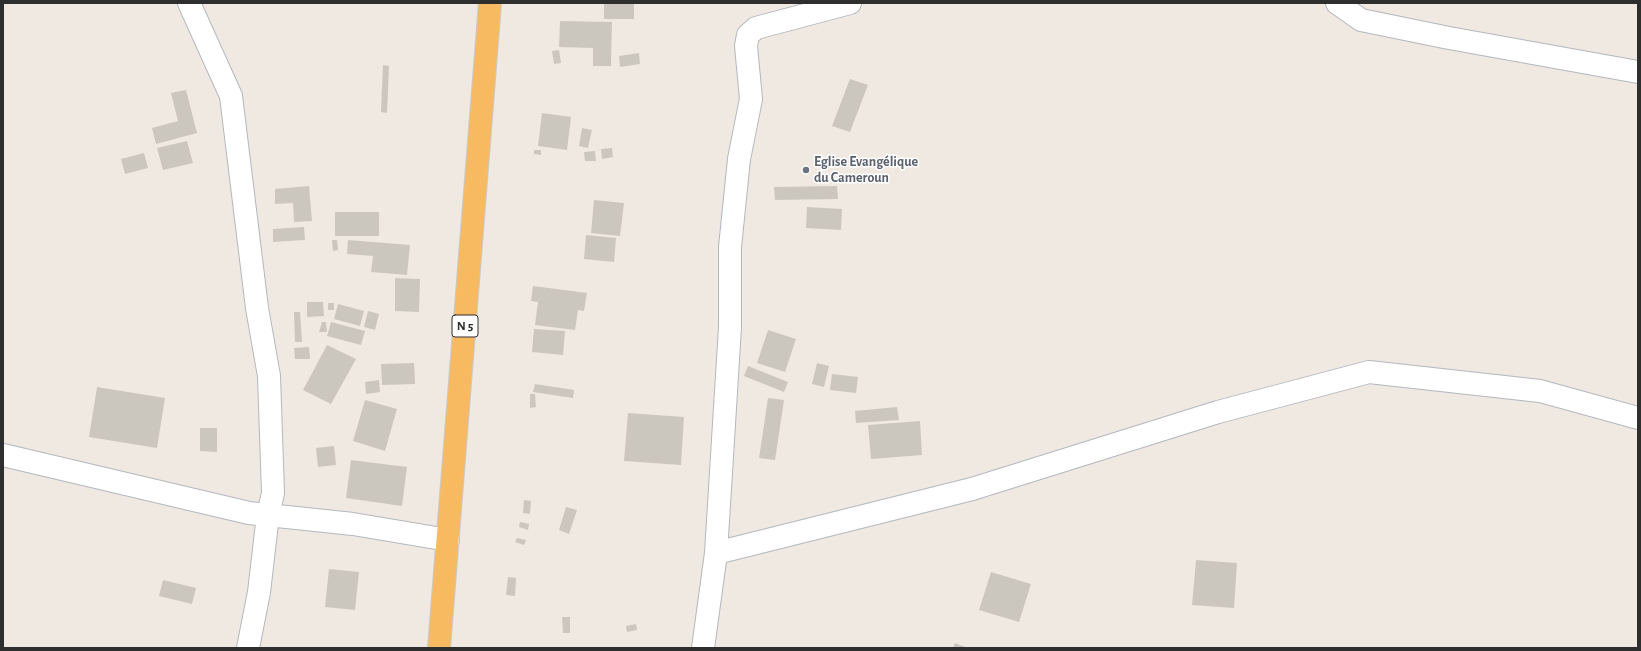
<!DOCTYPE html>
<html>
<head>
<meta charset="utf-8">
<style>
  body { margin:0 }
  #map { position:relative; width:1641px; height:651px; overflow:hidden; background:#efe9e1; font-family:"Alegreya Sans",sans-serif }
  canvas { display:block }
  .frame { position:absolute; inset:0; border:4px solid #2e2e2e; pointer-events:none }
</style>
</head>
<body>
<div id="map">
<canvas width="1641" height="651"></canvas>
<div class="frame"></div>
</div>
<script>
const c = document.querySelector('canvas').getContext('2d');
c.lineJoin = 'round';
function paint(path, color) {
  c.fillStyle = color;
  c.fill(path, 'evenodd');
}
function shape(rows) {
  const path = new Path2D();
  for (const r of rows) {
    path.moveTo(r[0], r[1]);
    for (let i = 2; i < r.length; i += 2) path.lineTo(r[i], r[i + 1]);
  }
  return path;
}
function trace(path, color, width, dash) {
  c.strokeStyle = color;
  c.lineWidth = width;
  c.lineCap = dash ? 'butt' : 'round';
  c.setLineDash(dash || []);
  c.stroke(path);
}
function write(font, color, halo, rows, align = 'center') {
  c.font = font + ' "Alegreya Sans",sans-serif';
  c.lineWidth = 3;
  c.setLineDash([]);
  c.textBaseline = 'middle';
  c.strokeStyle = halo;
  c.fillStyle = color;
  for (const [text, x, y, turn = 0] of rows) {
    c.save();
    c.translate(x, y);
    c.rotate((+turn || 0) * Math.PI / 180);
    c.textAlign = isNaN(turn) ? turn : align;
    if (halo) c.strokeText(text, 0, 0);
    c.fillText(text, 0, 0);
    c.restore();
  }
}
paint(shape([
  [604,3,634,3,634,19,604,19],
  [560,21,612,22,611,66,593,66,593,48,559,47],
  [559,50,561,63,554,64,552,51],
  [639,53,640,64,620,67,619,56],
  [383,65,389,66,387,113,381,112],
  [850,79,868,85,850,132,832,126],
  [186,90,197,133,156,144,152,128,178,121,171,93],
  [542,113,571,117,567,150,538,146],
  [582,128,592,130,588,148,579,146],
  [187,141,193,163,163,170,157,148],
  [612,148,613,157,602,159,601,149],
  [534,150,541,150,541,155,534,154],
  [595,151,596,161,585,161,584,152],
  [144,153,148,168,125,174,121,159],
  [309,186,312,221,294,222,293,203,275,204,275,189],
  [837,186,838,199,775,200,774,187],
  [594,200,624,203,620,236,591,233],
  [807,207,842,209,841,230,806,228],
  [335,212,379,212,379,236,335,236],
  [304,227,305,240,273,242,273,229],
  [586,235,616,238,614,262,584,259],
  [332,240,337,240,338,250,333,251],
  [348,240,410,245,407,275,371,272,373,256,347,254],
  [395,278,420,279,419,312,395,311],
  [533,286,587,293,584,311,578,310,575,330,535,325,538,302,531,301],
  [307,302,323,302,324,316,307,317],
  [328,303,334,303,334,310,328,310],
  [338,304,364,311,360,326,334,319],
  [368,311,379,314,375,330,364,327],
  [294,312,300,312,302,342,295,342],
  [322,322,326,322,327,332,319,332],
  [331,322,365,331,361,345,327,336],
  [534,329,565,331,563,355,532,352],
  [768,330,796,339,785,372,757,363],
  [327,345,356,359,331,404,303,390],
  [309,347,310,359,295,359,294,348],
  [414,363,415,384,382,385,381,364],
  [817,363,829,366,824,387,812,384],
  [748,366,788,382,784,392,744,376],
  [832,374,858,377,856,393,830,390],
  [379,380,380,392,366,394,365,382],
  [535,384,574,390,573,398,533,392],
  [97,387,165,398,157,448,89,437],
  [530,394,535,394,536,407,530,408],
  [768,398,784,400,775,460,759,458],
  [365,400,397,409,385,451,353,441],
  [897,407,899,420,856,423,855,411],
  [628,413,684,417,681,465,624,461],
  [920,421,922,455,871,459,868,425],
  [200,428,217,428,217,452,200,451],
  [334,446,336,465,318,467,316,448],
  [351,460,407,467,402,506,346,498],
  [524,500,531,501,530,514,523,513],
  [566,507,577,510,569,534,559,530],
  [520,522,529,524,528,530,519,527],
  [517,538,526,540,524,545,515,542],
  [1196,560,1237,563,1234,608,1192,605],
  [329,569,359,572,355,610,325,607],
  [991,572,1031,584,1019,622,979,610],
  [508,577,516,578,515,596,506,595],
  [163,580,196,588,192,604,159,596],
  [562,617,570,617,570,633,563,633],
  [636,624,637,630,627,632,626,626],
  [955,643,968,648,953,648]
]), '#cbc7bf');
const minor = shape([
  [189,3,231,96,257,308,269,376,273,493,268,515,259,592,248,648],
  [1337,3,1361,20,1449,38,1638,72],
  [3,455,249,513,353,524,448,540],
  [716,553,972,489,1218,412,1369,372,1540,391,1638,418],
  [703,648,716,553,730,327,730,247,739,159,751,99,746,46,748,35,756,28,850,3]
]);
const trunk = shape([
  [439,648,490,3]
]);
trace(minor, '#b4b7c1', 24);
trace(trunk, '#c9c9c9', 24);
trace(minor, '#fff', 22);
trace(trunk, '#f8ba60', 22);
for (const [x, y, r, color] of [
  [806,170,4,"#6b7280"]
]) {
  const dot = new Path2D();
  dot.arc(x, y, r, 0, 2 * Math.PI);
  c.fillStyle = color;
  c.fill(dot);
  trace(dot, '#fff', 1.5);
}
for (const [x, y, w] of [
  [465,326,26]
]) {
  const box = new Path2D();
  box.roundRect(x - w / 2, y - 11, w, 22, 3);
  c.fillStyle = '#fff';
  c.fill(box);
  trace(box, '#2e2e2e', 1);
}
write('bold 13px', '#2e2e2e', null, [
  ["N 5",465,326]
]);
write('bold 14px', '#5b616d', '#fff', [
  ["Eglise Evangélique",814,162],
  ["du Cameroun",814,178]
], 'left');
</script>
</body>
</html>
